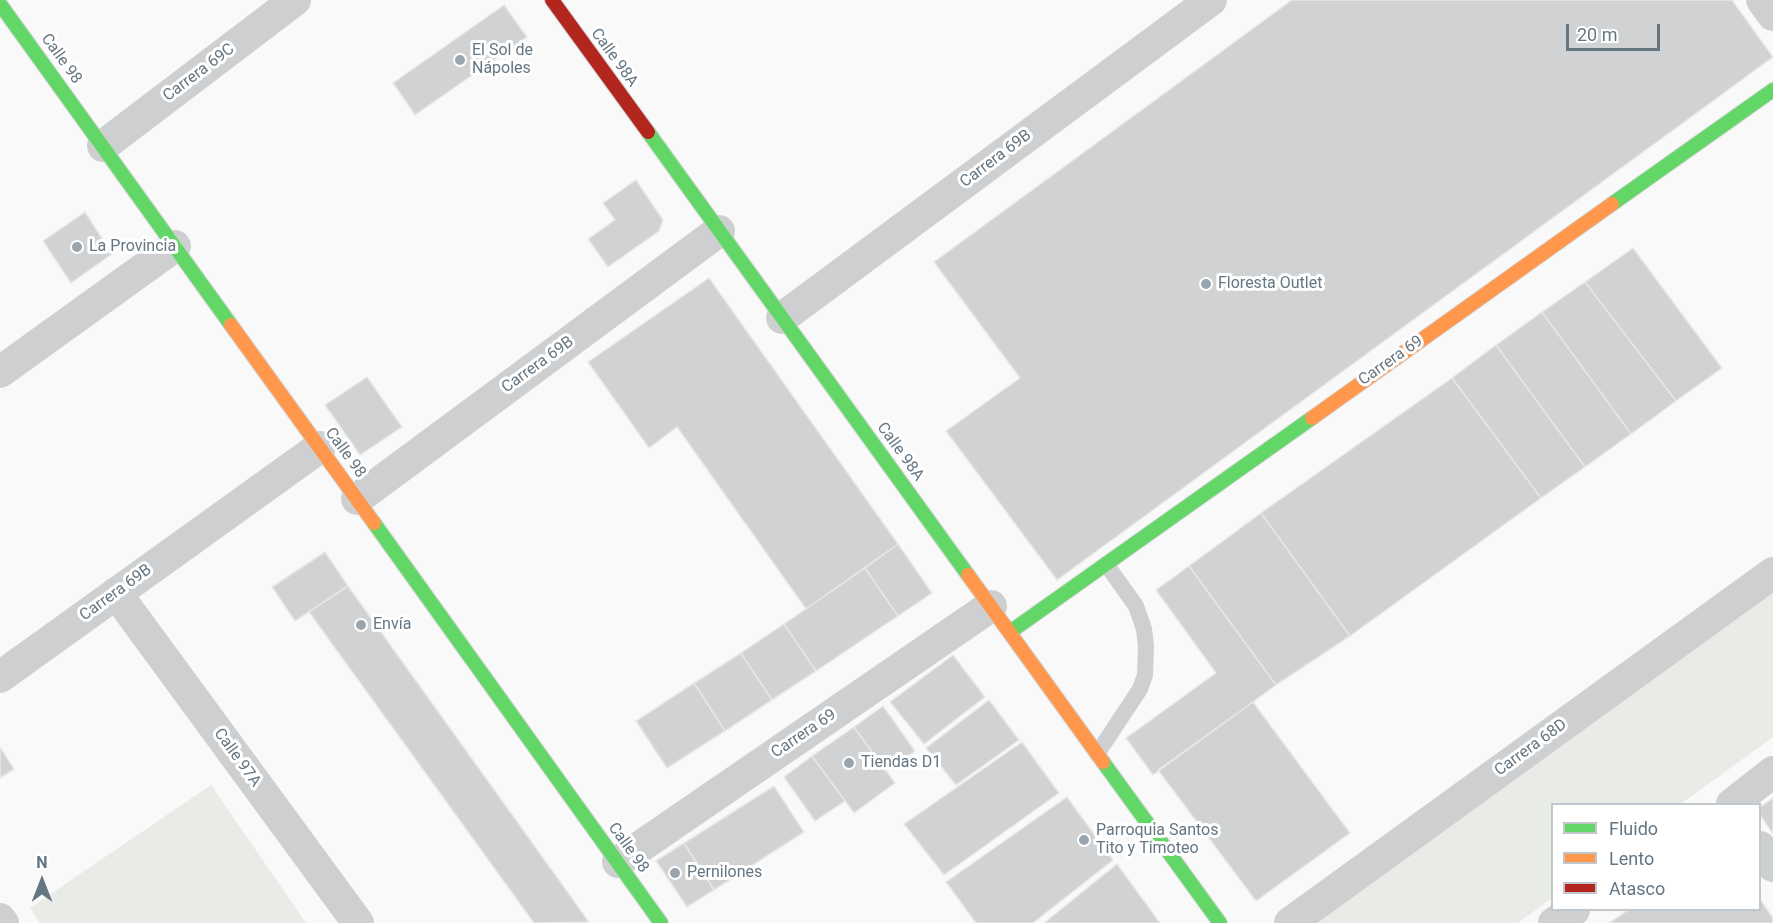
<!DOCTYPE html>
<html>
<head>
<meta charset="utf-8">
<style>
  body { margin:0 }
  #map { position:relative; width:1773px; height:923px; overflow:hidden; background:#f9f9f9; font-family:Roboto,sans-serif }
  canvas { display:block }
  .legend { position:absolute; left:1551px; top:803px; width:210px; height:108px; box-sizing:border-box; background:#fff; border:2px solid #c1c8cd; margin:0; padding:8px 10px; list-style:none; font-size:18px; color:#657683 }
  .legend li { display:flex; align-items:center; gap:12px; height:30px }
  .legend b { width:30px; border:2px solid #c1c8cd }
  .north { position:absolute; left:12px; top:851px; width:60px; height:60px; -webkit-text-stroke:4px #fff; paint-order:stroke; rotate:0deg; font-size:16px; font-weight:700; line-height:24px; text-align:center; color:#657683 }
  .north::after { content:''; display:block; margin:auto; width:21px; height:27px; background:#657683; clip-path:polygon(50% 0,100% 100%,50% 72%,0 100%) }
  .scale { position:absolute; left:1566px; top:24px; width:94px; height:27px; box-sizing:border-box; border:3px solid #657683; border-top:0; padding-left:8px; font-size:18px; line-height:21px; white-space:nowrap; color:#657683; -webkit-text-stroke:4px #fff; paint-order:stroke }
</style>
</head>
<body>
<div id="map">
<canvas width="1773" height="923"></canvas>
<ul class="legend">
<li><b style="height:8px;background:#63d668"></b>Fluido</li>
<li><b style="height:8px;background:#ff974d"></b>Lento</li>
<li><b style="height:8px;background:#b3261e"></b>Atasco</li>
</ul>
<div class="north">N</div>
<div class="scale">20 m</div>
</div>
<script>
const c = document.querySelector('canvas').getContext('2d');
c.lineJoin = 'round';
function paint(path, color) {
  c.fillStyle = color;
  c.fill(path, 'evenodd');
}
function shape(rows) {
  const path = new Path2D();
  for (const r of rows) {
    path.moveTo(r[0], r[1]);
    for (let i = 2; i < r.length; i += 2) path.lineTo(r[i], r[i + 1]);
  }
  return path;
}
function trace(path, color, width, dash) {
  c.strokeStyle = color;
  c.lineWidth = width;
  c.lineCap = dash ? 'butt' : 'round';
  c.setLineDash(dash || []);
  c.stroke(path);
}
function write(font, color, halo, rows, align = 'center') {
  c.font = font + ' Roboto,sans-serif';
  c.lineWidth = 6;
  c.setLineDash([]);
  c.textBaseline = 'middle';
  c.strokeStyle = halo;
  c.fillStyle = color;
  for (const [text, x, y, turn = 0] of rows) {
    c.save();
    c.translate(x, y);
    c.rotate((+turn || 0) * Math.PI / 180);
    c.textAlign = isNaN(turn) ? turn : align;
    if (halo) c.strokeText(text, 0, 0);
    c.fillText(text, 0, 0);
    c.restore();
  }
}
paint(shape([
  [1773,585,1773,737,1681,804,1552,804,1552,898,1518,923,1309,923],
  [211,785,306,923,40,923,30,908]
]), '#e8ebe6');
const building = shape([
  [1292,0,1732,0,1773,57,1057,580,946,431,1020,378,934,262,1292,0],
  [504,5,527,37,415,115,393,83,504,5],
  [636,180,663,220,659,231,608,267,588,239,615,220,603,203,636,180],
  [85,212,112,254,71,283,43,241,85,212],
  [1633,248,1722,368,1676,401,1585,282,1633,248],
  [709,278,898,544,806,609,677,427,649,448,588,362,709,278],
  [1585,282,1676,401,1631,434,1542,312,1585,282],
  [1542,312,1631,434,1585,467,1496,345,1542,312],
  [1496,345,1585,467,1541,498,1452,378,1496,345],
  [367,377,402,427,360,455,325,405,367,377],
  [1452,378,1541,498,1350,636,1261,513,1452,378],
  [1261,513,1350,636,1276,685,1189,566,1261,513],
  [898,544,932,593,898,616,865,568,898,544],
  [325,552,348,586,295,621,272,587,325,552],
  [1189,566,1276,685,1153,775,1126,738,1216,673,1156,590,1189,566],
  [865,568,898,616,816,671,784,624,865,568],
  [348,586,589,922,534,923,309,612,348,586],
  [784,624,816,671,772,700,741,653,784,624],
  [741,653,772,700,725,731,694,683,741,653],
  [953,655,985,697,924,744,890,702,953,655],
  [694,683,725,731,667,768,636,721,694,683],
  [989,700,1019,740,956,785,926,748,989,700],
  [1253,702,1350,833,1256,901,1158,770,1253,702],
  [883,706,915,751,886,771,854,727,883,706],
  [854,727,895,783,854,813,812,756,854,727],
  [1022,742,1059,793,944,875,904,824,1022,742],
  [0,747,14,769,0,778,0,747],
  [812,756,845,801,815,821,784,777,812,756],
  [774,786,804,832,714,890,684,843,774,786],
  [1067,797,1113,860,1033,923,976,923,946,882,1067,797],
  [1773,798,1773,834,1760,815,1760,807,1773,798],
  [684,843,714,890,687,907,656,861,684,843],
  [1117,864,1160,923,1044,923,1117,864],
  [1760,899,1773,918,1773,923,1609,923,1628,910,1760,910,1760,899]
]);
paint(building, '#d0d2d3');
trace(building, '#e8e8e8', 1.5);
const fast = shape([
  [0,4,231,325],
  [648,132,968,575],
  [1612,204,1773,90],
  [374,523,661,923],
  [1010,632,1312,418],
  [1103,762,1220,923]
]);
const slow = shape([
  [231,325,374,523],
  [1312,418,1612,204],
  [968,575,1103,762]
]);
const jam = shape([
  [552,0,648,132]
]);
trace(fast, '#d5d6d7', 16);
trace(slow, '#d5d6d7', 16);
trace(jam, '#d5d6d7', 16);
trace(shape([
  [1097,754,1140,689,1145,675,1146,646,1144,629,1136,606,1106,564]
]), '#cecfd0', 16);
trace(shape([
  [1762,0,1773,15],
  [103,146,295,0],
  [782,318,1211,0],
  [0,372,175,246],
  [357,499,719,231],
  [116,593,358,923],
  [0,677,320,447],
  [1732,804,1773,772],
  [1760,847,1773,866],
  [618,862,991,606],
  [0,919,3,923],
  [1290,923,1773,573],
  [1554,923,1574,910]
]), '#cecfd0', 32);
trace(fast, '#63d668', 14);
trace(slow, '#ff974d', 14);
trace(jam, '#b3261e', 14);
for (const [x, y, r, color] of [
  [460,60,6,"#99a4ac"],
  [77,247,6,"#99a4ac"],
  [1206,284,6,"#99a4ac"],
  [361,625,6,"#99a4ac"],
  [849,763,6,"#99a4ac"],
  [1084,840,6,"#99a4ac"],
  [675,873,6,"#99a4ac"]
]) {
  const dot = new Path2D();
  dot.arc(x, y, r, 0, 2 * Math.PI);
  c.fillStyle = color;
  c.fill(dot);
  trace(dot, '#fff', 2);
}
write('16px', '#657683', '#fff', [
  ["El Sol de",472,51],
  ["Nápoles",472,69],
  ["La Provincia",89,247],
  ["Floresta Outlet",1218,284],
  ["Envía",373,625],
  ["Tiendas D1",861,763],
  ["Parroquia Santos",1096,831],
  ["Tito y Timoteo",1096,849],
  ["Pernilones",687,873]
], 'left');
write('16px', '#657683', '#fff', [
  ["Calle 98A",614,58,54],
  ["Calle 98",61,59,54],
  ["Carrera 69C",199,73,-37],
  ["Carrera 69B",996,159,-37],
  ["Carrera 69",1391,361,-35],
  ["Carrera 69B",538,365,-36],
  ["Calle 98A",900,452,54],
  ["Calle 98",345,453,54],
  ["Carrera 69B",116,593,-36],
  ["Carrera 69",804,734,-34],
  ["Carrera 68D",1531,748,-36],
  ["Calle 97A",237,758,54],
  ["Calle 98",628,848,54]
]);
</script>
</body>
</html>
